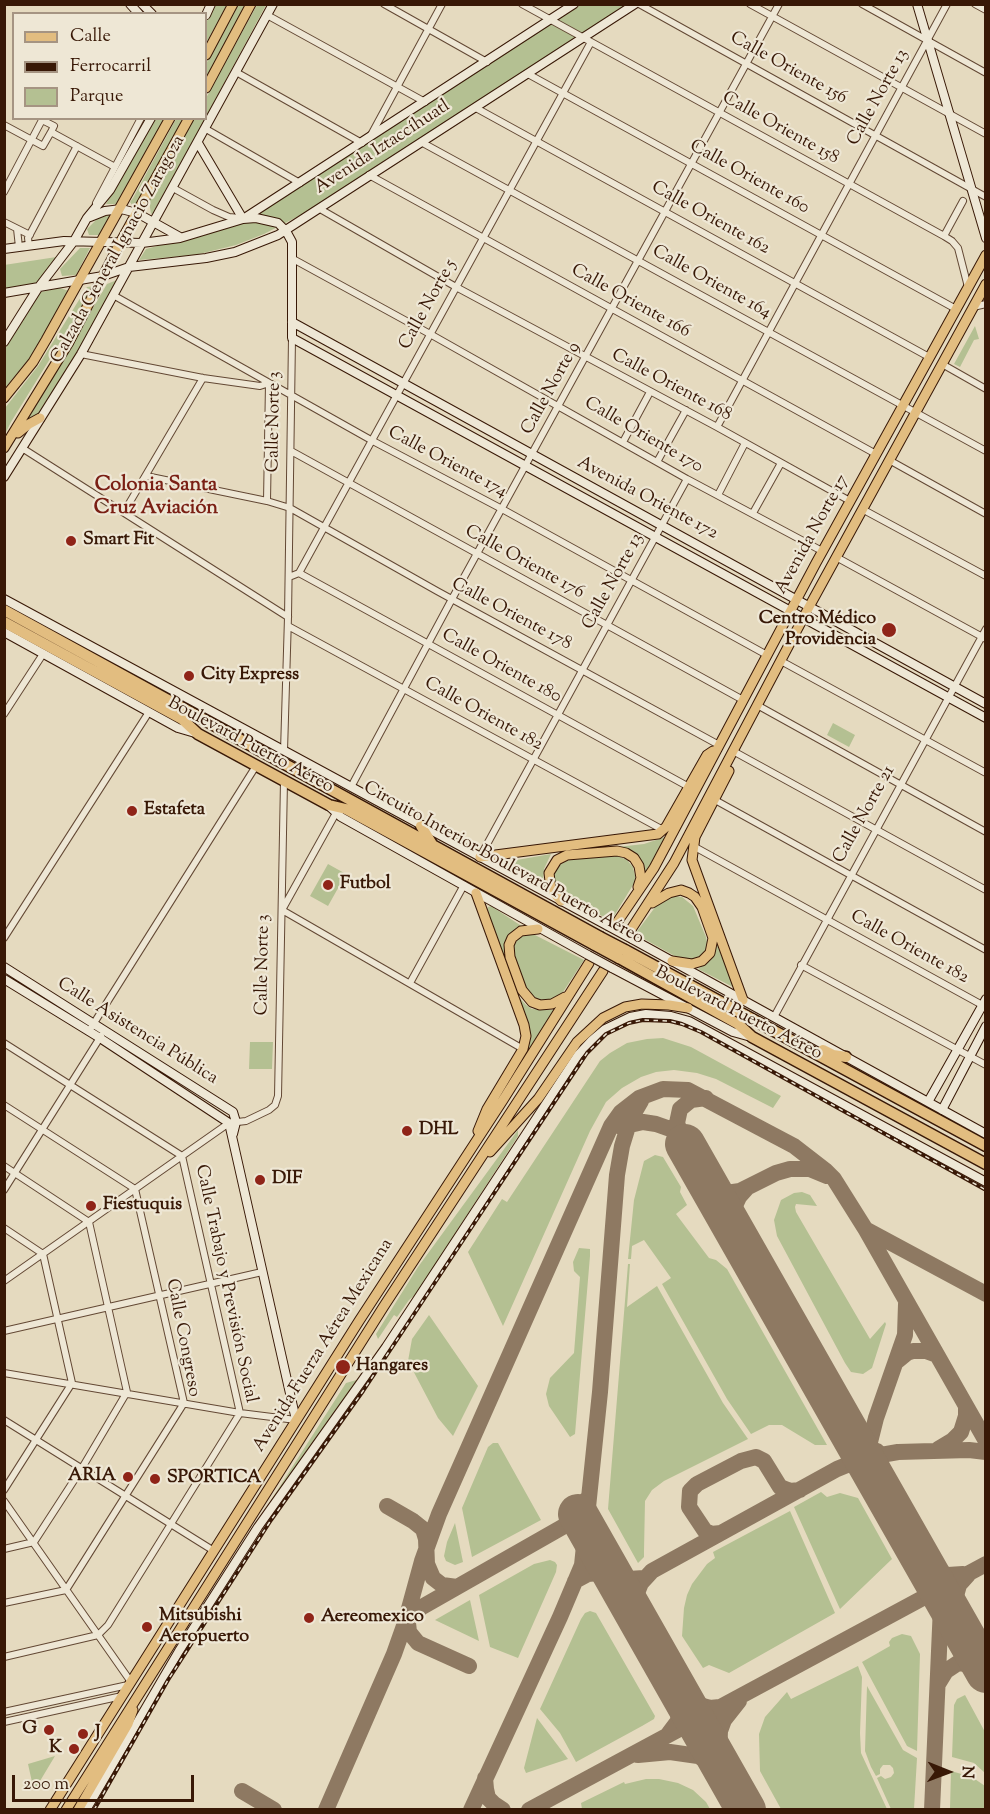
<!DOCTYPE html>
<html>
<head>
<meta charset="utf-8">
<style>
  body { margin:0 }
  #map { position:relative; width:990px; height:1814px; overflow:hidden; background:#e5dabf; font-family:"Sorts Mill Goudy",serif }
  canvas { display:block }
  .frame { position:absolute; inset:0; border:6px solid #381806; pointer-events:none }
  .legend { position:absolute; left:12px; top:12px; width:195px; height:108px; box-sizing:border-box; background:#eee7d5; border:2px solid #a59482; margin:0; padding:8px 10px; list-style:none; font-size:18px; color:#381806 }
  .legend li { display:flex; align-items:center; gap:12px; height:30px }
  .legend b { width:30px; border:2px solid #a59482 }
  .north { position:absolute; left:918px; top:1742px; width:60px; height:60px; -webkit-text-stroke:4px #eee7d5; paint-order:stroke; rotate:91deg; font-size:16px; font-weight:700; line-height:24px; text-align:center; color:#381806 }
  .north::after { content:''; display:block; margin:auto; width:21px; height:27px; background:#381806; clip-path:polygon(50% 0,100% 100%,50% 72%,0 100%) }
  .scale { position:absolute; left:12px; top:1775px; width:182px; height:27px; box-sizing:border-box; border:3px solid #381806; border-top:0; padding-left:8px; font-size:18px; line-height:21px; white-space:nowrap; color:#381806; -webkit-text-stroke:4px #eee7d5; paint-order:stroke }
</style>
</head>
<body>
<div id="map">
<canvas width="990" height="1814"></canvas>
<div class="frame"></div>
<ul class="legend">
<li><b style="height:8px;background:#e2bd80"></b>Calle</li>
<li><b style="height:8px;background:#381806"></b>Ferrocarril</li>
<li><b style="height:16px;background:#b4c092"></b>Parque</li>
</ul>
<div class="north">N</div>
<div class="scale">200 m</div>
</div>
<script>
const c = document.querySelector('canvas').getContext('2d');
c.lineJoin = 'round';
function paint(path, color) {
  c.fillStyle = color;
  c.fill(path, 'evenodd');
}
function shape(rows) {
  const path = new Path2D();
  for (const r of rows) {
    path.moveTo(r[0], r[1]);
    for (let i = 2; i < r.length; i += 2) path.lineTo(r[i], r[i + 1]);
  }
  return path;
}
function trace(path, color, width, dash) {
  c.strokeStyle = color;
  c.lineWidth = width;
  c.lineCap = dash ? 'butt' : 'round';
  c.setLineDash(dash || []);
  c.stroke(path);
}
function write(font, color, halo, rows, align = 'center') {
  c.font = font + ' "Sorts Mill Goudy",serif';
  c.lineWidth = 4.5;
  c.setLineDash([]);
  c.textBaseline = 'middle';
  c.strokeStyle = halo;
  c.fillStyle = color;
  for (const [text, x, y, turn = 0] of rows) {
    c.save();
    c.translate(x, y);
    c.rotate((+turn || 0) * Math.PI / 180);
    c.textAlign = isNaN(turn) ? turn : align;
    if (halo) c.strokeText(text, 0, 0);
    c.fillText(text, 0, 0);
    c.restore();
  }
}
paint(shape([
  [215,5,227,5,206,43,206,23],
  [238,5,246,5,206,78,206,64],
  [257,5,266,5,206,117,206,98],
  [580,5,630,5,316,207,264,234,236,245,195,255,139,260,146,249,240,224],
  [156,119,165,119,118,204,106,204],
  [176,119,184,119,139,200,135,205,132,205,130,202,133,198],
  [194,119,205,119,153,213,151,214,149,201],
  [112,214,100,235,89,235,87,229,98,218],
  [80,248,90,248,76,275,62,276,60,269],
  [63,256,42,286,5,291,4,265],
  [117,280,45,410,23,426,107,284],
  [95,286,11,422,5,434,5,408,38,366,87,287],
  [60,288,69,291,32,355,5,388,5,349,41,292],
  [975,326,979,339,974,340,960,367,954,364],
  [833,723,855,735,849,747,827,735],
  [668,836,645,877,643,869,617,847,644,844],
  [551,854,544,869,543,882,546,887,506,865,511,861],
  [616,855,627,860,633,867,636,880,611,921,569,898,556,888,553,875,559,865,569,860],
  [328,864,346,874,328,906,310,896],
  [675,896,682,897,693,906,706,937,708,946,706,952,699,959,682,960,635,934,659,902,666,897],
  [491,906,523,927,506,944,504,959,487,909,488,907],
  [533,934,584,960,563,992,553,999,541,1001,529,996,512,958,514,942,523,935],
  [716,942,733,985,733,987,698,969,710,961],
  [517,995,526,1005,532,1009,554,1010,531,1049,529,1047,529,1035],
  [663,1038,691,1047,781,1096,773,1108,716,1079,697,1073,674,1070,656,1072,641,1077,622,1088,606,1102,590,1131,503,1326,468,1252,502,1199,507,1202,600,1061,610,1053,627,1043,647,1039],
  [250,1042,273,1042,272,1069,249,1069],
  [518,1130,518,1136,456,1232,424,1287,409,1300,397,1317,394,1315,378,1339,376,1334,418,1267],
  [655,1155,663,1157,681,1187,680,1192,687,1205,676,1214,709,1258,716,1260,727,1269,827,1445,815,1445,782,1425,769,1425,751,1434,727,1399,662,1284,671,1278,644,1240,632,1246,631,1259,628,1259,634,1200,644,1161],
  [802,1192,810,1195,817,1206,796,1204,795,1207,796,1212,870,1339,885,1322,886,1324,872,1368,863,1374,851,1372,845,1363,777,1236,774,1220,781,1200,794,1193],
  [579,1248,590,1249,590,1256,575,1434,570,1437,549,1406,546,1394,550,1378,574,1353,580,1277,574,1271,573,1262],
  [628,1264,630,1264,627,1307,657,1286,723,1403,748,1439,664,1481,652,1490,645,1501,644,1551,644,1557,638,1563,608,1509],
  [429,1315,478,1386,453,1436,438,1418,408,1361,412,1339],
  [380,1347,383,1350,259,1519,346,1383,360,1379],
  [493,1443,498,1443,541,1520,472,1557,462,1508,488,1447],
  [821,1492,827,1497,840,1493,858,1498,892,1559,840,1609,794,1507],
  [790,1511,835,1613,729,1673,709,1665,703,1668,682,1636,684,1608,687,1595,692,1584,707,1564,715,1558,713,1552],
  [455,1523,463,1562,455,1565,446,1561,444,1556,447,1542],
  [550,1560,555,1562,557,1565,556,1572,518,1658,490,1647,479,1595,534,1564],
  [470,1600,479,1641,435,1620],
  [590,1611,596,1613,655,1716,654,1719,642,1726,576,1762,560,1733,540,1709,581,1619,585,1613],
  [902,1634,911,1636,920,1654,917,1751,907,1746,862,1662,890,1646,889,1642,892,1638],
  [858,1666,862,1677,860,1733,861,1753,887,1809,781,1809,760,1771,759,1734,765,1717,787,1692,791,1699],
  [867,1686,903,1750,917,1758,914,1809,891,1809,877,1778,881,1776,885,1779,891,1777,894,1773,893,1768,890,1765,883,1765,880,1769,880,1774,876,1776,871,1767,865,1751],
  [965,1695,985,1732,985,1773,974,1763,952,1757,954,1705,957,1699],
  [537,1718,568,1759,526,1773,524,1768],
  [55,1756,34,1791,28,1764],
  [951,1771,972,1777,985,1786,985,1809,950,1809],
  [646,1779,659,1779,678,1783,693,1790,706,1802,710,1809,582,1809,581,1803,624,1782,625,1784]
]), '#b4c092');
trace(shape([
  [621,1127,643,1122,656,1124,673,1130,685,1144],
  [683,1140,677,1123,680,1109,691,1100,706,1098],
  [702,1175,715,1189,726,1193,740,1191,776,1173,790,1169,810,1169,827,1176],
  [867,1230,986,1294],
  [734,1231,731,1221,732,1212,739,1197,747,1188],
  [896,1362,907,1353,913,1351,926,1351,937,1355],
  [836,1409,859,1444,868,1450,877,1451],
  [938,1449,953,1440,961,1432,966,1416,966,1406],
  [880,1489,870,1466,868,1450,876,1418,905,1335,906,1304],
  [387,1506,413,1521,423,1529,426,1539,427,1564,433,1578,442,1585,457,1587],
  [589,1522,597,1545,615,1574,629,1579,644,1578],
  [721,1533,711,1534,705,1531,689,1507,690,1491,697,1484,741,1461,756,1457,764,1461,780,1487,790,1491,800,1490],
  [916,1551,927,1565,936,1571,948,1575,963,1574],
  [575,1581,588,1574,599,1573,611,1579,621,1590],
  [407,1622,412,1615,422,1607,566,1525,578,1514,586,1500],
  [408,1623,409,1632,418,1643,469,1666],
  [642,1627,637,1612,637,1593,641,1583,652,1571,837,1469,864,1458,898,1452,969,1450,986,1452],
  [962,1632,956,1615,954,1603,959,1585,968,1575],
  [938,1684,946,1671,958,1663,973,1665,986,1675],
  [676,1685,685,1696,696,1704,710,1708,720,1707],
  [669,1733,678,1721,680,1703,670,1676],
  [638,1755,670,1752,698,1756,710,1762,720,1770,736,1792],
  [726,1773,719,1755,720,1731,724,1720,739,1701],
  [485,1778,486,1789,488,1798,494,1804,503,1810],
  [242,1791,274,1810],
  [326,1810,394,1654,405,1623,422,1561,439,1514,611,1126,621,1112,639,1098,663,1089,688,1090,794,1146,825,1170,834,1179,866,1230,986,1441],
  [471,1810,560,1617,582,1565,600,1392,617,1175,622,1146,630,1120,641,1101],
  [529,1810,986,1564],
  [932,1810,941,1606,938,1589]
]), '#8e7962', 16);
trace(shape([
  [685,1144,986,1673],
  [578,1514,746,1810]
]), '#8e7962', 40);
const street = shape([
  [384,4,487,62],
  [522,4,944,236,952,241,958,248,968,287],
  [639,4,986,197],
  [750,4,986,134],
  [862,4,986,73],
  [975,4,986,10],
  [267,15,425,102],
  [236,72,362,143],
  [528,74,956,309],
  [476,108,929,357],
  [4,125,43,146,51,132,115,167],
  [206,129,300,183],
  [371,135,442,4],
  [421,142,986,451],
  [369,175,876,454],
  [173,188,213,210,229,217,240,218],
  [4,192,42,120,54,126,51,132],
  [96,203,141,118],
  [320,209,456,287,717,427,850,501],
  [4,222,30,235],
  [17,229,19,247],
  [944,236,963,201],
  [29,246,28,238,77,146],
  [293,259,430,334,687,479,822,551],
  [113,295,371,440,502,509,767,655],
  [973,307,986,304],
  [81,354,203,378,260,386,269,383,267,501],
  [942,364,986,389],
  [717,427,947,4],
  [623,442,650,392],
  [22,448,288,617],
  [291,451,743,700],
  [889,460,986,514],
  [657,462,686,410],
  [146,476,267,501,290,508,437,591,719,745],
  [718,495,745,443],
  [862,509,986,576],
  [124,512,203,378],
  [753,513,781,463],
  [836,557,986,639],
  [299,573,689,787],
  [289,577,299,573,591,42],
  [288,626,663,830],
  [781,661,986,773],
  [757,705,986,832],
  [4,714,43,654],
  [284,751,288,617,292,338],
  [733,751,986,890],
  [351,787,452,599,779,4],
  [715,800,986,950],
  [693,846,984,1006],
  [480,857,687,479],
  [282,910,523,1049],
  [282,910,336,813],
  [4,938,149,712],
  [801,965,986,1065],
  [410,983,464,885],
  [774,1017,986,629],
  [89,1031,256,766],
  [4,1043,182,1156,240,1413,108,1625,98,1635,4,1657],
  [4,1105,135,1189,184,1403,66,1590,4,1603],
  [4,1166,89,1222,127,1392,82,1468,34,1542,4,1549],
  [4,1190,101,1036],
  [4,1228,43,1254,72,1383,4,1490],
  [4,1281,229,1123,246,1121,269,1110,275,1105,278,1096,284,781],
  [4,1331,262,1272],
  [4,1373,240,1413,296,1420],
  [4,1420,214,1551],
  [4,1501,131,1682],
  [4,1712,128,1685],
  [4,1722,122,1696]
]);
const secondary = shape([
  [130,4,139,14],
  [142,4,152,14],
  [917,4,986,238],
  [206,15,211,4],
  [198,143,243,219,256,218,278,223,286,231,292,242,292,338,986,718],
  [90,217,105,211,121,209,137,213,180,237],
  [4,249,64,241,142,243,180,238,243,219,574,4],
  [4,293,103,276,129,267,206,258,235,252,278,235,635,4],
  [292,322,986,704],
  [4,342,38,288,74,241,87,218,110,190,151,118],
  [4,477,81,354,273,4],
  [4,599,608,926],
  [4,632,178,728,195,733],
  [329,806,341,817,588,955],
  [632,939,986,1134],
  [4,967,233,1112,236,1122,233,1134],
  [612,968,733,1032,751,1037],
  [4,979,100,1038,229,1123,296,1420],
  [928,1102,986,999],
  [942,1110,986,1026],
  [86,1810,179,1651,258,1527,386,1347,578,1055,592,1040,605,1029,630,1017,646,1014,671,1016,689,1021,986,1182]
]);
const primary = shape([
  [206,55,233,4],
  [206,88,251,4],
  [4,398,33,362,46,340,170,118],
  [18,433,29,424,40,418],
  [4,448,69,342,120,243,189,118],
  [729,771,695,837,692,860,743,1000],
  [480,857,658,834,666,827,707,755,713,751],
  [476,893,524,1025,526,1036,523,1049,487,1109,478,1131],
  [561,901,551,889,549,873,557,860,567,855,617,851,626,853,634,858,639,866,641,878,638,887],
  [652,903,669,893,681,890,689,893,695,897,702,907,713,938,710,953,702,961,692,964,672,961],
  [616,924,654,868,816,563,986,255],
  [538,929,521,931,512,938,509,945,510,957,522,990,532,1002,540,1005,552,1004,565,997],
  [630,931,674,863,809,607,986,284],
  [490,1152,538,1099,577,1042,603,1018,625,1007,642,1004,669,1005,688,1008],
  [50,1810,359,1321,503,1100,589,963],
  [66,1810,384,1306,603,971],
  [78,1810,128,1724,133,1710]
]);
const highway = shape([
  [4,610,600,937],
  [4,622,182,719,198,734,329,805,346,809,595,945],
  [421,826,432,844],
  [625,950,986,1146],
  [619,958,738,1024,752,1037,986,1164],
  [823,1050,833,1055,846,1057]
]);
trace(street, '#634834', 8);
trace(secondary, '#381806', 10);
trace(primary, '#381806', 11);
trace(highway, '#381806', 13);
trace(street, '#eee7d5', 6);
trace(secondary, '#eee7d5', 8);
trace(primary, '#e2bd80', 9);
trace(highway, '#e2bd80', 10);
const rail = shape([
  [94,1810,168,1680,271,1520,363,1391,587,1053,606,1034,629,1023,643,1020,670,1021,682,1024,701,1032,986,1190]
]);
trace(rail, '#381806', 4);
trace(rail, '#eee7d5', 1.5, [4.5]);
const secondaryBridge = shape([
  [608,926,632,939],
  [588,955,612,968]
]);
const highwayBridge = shape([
  [600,937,625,950],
  [595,945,619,958]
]);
trace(secondaryBridge, '#381806', 10, []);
trace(highwayBridge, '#381806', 13, []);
trace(secondaryBridge, '#eee7d5', 8);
trace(highwayBridge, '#e2bd80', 10);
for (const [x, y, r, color] of [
  [71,541,6,"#8f2418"],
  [889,630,8,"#8f2418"],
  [189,676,6,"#8f2418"],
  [132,811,6,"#8f2418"],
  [328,885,6,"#8f2418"],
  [407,1131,6,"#8f2418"],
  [260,1180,6,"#8f2418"],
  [91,1206,6,"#8f2418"],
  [343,1367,8,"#8f2418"],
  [128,1477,6,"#8f2418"],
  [155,1479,6,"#8f2418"],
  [309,1618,6,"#8f2418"],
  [147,1627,6,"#8f2418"],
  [49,1730,6,"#8f2418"],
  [83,1734,6,"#8f2418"],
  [74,1749,6,"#8f2418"]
]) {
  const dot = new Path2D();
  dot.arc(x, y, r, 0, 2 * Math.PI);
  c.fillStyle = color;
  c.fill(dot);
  trace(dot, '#eee7d5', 2);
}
write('18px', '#381806', '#eee7d5', [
  ["Calle Oriente 156",788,69,29],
  ["Calle Norte 13",879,98,-61],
  ["Calle Oriente 158",780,129,29],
  ["Avenida Iztaccíhuatl",383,148,-33],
  ["Calle Oriente 160",749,178,29],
  ["Calle Oriente 162",710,219,29],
  ["Calzada General Ignacio Zaragoza",119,250,-61],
  ["Calle Oriente 164",711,283,29],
  ["Calle Oriente 166",630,302,29],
  ["Calle Norte 5",429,305,-61],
  ["Calle Oriente 168",671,386,28],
  ["Calle Norte 9",552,389,-61],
  ["Calle Norte 3",275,422,-89],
  ["Calle Oriente 170",643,436,30],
  ["Calle Oriente 174",447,463,28],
  ["Avenida Oriente 172",647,499,28],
  ["Avenida Norte 17",813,535,-61],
  ["Calle Oriente 176",524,563,29],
  ["Calle Norte 13",614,582,-61],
  ["Calle Oriente 178",511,615,28],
  ["Calle Oriente 180",501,667,29],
  ["Calle Oriente 182",483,715,29],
  ["Boulevard Puerto Aéreo",250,746,28],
  ["Calle Norte 21",865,815,-61],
  ["Circuito Interior Boulevard Puerto Aéreo",503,864,29],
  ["Calle Oriente 182",909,948,29],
  ["Calle Norte 3",264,965,-89],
  ["Boulevard Puerto Aéreo",738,1014,27],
  ["Calle Asistencia Pública",137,1032,32],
  ["Calle Trabajo y Previsión Social",225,1284,78],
  ["Calle Congreso",182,1338,79],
  ["Avenida Fuerza Aérea Mexicana",324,1346,-58]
]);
write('bold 18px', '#381806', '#eee7d5', [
  ["Smart Fit",83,541],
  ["Centro Médico",876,620,"right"],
  ["Providencia",876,641,"right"],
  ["City Express",201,676],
  ["Estafeta",144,811],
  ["Futbol",340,885],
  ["DHL",419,1131],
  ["DIF",272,1180],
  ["Fiestuquis",103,1206],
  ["Hangares",356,1367],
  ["ARIA",116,1477,"right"],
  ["SPORTICA",167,1479],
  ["Mitsubishi",159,1617],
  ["Aeropuerto",159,1638],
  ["Aereomexico",321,1618],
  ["G",37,1730,"right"],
  ["J",95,1734],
  ["K",62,1749,"right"]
], 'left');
write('bold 20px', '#7a1f14', '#eee7d5', [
  ["Colonia Santa",156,487],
  ["Cruz Aviación",156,510]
]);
</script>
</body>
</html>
